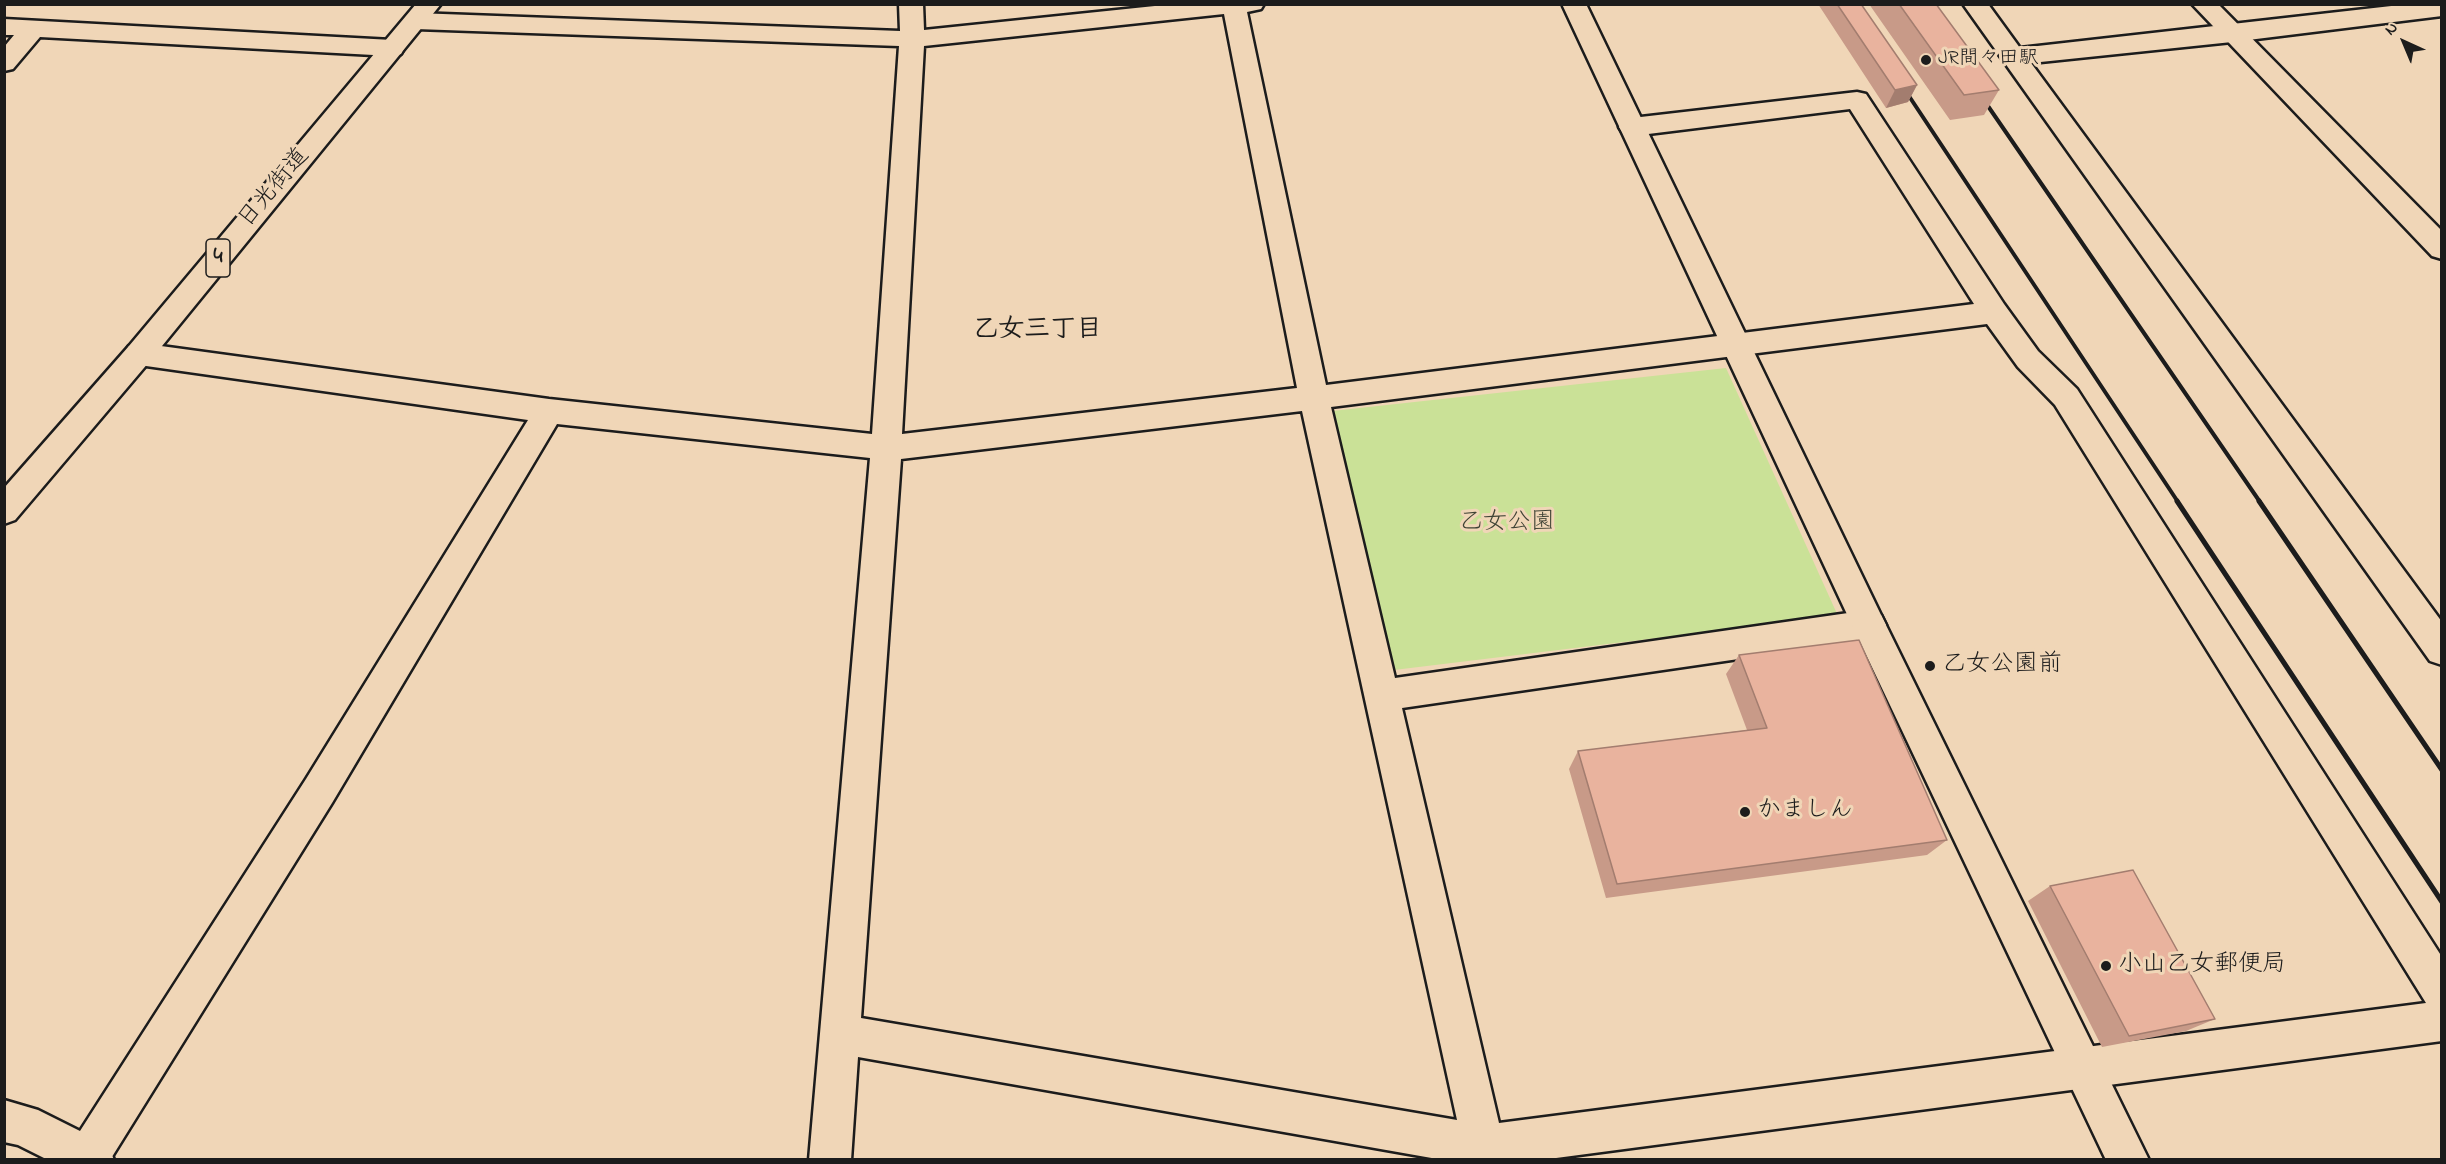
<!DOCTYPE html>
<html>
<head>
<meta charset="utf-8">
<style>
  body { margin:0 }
  #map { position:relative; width:2446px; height:1164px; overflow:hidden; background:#f0d6b7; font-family:"Indie Flower",sans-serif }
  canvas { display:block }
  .frame { position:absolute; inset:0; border:6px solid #1c1c1c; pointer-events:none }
  .north { position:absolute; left:2374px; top:12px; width:60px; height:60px; -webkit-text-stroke:4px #f0d6b7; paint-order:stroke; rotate:316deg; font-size:16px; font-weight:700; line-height:24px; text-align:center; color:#1c1c1c }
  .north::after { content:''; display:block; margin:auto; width:21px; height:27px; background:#1c1c1c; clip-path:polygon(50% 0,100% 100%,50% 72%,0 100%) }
</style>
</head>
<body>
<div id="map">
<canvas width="2446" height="1164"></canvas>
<div class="frame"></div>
<div class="north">N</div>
</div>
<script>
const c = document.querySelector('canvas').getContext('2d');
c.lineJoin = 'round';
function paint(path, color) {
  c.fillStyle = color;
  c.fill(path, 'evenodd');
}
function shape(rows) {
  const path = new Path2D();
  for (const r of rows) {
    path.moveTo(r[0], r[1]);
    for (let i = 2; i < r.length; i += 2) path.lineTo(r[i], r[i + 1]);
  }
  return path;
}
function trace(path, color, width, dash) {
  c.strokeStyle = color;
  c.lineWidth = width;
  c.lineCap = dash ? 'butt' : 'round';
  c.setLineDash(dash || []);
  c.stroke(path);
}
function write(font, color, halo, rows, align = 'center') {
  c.font = font + ' "Indie Flower","Klee One",sans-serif';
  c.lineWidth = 6;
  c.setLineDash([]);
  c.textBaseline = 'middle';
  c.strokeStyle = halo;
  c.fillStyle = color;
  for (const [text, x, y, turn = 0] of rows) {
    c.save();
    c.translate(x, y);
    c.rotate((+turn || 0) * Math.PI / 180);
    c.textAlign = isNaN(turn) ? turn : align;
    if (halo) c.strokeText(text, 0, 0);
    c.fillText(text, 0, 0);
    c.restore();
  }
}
paint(shape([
  [1726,368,1838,616,1394,670,1332,411]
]), '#cae197');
const street = shape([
  [899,4,923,4,924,30,1174,4,1264,4,1261,9,1247,12,1326,385,1974,304,1850,109,1632,136,1623,133,1619,127,1623,121,1632,118,1857,92,1866,94,2004,304,2038,351,2077,389,2442,957,2442,1041,1541,1160,1443,1160,858,1057,851,1160,809,1160,870,458,557,424,332,803,110,1160,65,1160,71,1145,306,779,528,420,139,365,129,362,124,354,129,346,139,343,549,399,872,434,899,46,416,29,407,26,404,21,407,16,416,13,900,31,899,4],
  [1224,14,1297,388,902,434,924,46,1224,14],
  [1987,324,2018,367,2055,405,2426,1003,1499,1123,1402,708,1869,640,1881,635,1886,625,1881,615,1869,610,1395,678,1331,407,1987,324],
  [1302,411,1457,1120,861,1018,901,459,1302,411],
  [1963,4,1988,4,2020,48,2409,4,2442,4,2442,16,2232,42,2031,63,2442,622,2442,665,2430,661,1963,4],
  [4,19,392,40,401,42,404,48,401,54,392,56,40,37,13,69,4,71,4,47,14,35,4,35,4,19]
]);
const secondary = shape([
  [1562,4,1586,4,1881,615,2149,1160,2106,1160,1852,625,1562,4],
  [2192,4,2218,4,2442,231,2442,259,2432,256,2192,4],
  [4,1100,38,1110,108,1145,114,1160,48,1160,18,1145,4,1142,4,1100]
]);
const highway = shape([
  [416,4,441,4,149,362,15,520,4,524,4,488,129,346,416,4]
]);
trace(street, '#1c1c1c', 5);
trace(secondary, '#1c1c1c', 5);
trace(highway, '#1c1c1c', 5);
paint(street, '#f0d6b7');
paint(secondary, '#f0d6b7');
paint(highway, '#f0d6b7');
trace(shape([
  [1901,84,2178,502],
  [1979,93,2260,502]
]), '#1c1c1c', 4);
trace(shape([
  [2177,501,2442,902],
  [2259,501,2442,770]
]), '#1c1c1c', 5);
paint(shape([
  [1818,4,1861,4,1917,85,1908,102,1886,108],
  [1869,4,1936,4,1999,90,1984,115,1950,120],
  [1739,655,1947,840,1927,855,1606,898,1569,769,1578,751,1747,730,1726,674],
  [2050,886,2215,1019,2186,1031,2102,1047,2028,901]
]), '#c89a88');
paint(shape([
  [1917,85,1908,102,1886,108,1895,90]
]), '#a37d6f');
const building = shape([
  [1837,4,1861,4,1917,85,1895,90,1837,4],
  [1899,4,1936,4,1999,90,1964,95,1899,4],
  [1859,640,1947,840,1617,884,1578,751,1767,728,1739,655,1859,640],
  [2133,870,2215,1019,2129,1036,2050,886,2133,870]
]);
paint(building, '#e9b39e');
trace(building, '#a37d6f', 1.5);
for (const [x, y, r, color] of [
  [1926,60,6,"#1c1c1c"],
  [1930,666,6,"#1c1c1c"],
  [1745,812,6,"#1c1c1c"],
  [2106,966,6,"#1c1c1c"]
]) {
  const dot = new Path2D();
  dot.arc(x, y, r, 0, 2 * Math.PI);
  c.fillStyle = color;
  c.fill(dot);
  trace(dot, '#f0d6b7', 2);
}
write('20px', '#1c1c1c', '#f0d6b7', [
  ["JR間々田駅",1938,60]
], 'left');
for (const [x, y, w] of [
  [218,258,24]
]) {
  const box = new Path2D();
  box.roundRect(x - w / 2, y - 19, w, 38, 4.5);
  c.fillStyle = '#f0d6b7';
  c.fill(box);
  trace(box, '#1c1c1c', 1.5);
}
write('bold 22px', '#1c1c1c', null, [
  ["4",218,258]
]);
write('24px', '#1c1c1c', '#f0d6b7', [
  ["日光街道",275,189,-50]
]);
write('24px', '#3f4335', '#f0d6b7', [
  ["乙女公園",1507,524]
]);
write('24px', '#1c1c1c', '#f0d6b7', [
  ["乙女公園前",1942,666],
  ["かましん",1757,812],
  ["小山乙女郵便局",2118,966]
], 'left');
write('bold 26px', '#1c1c1c', '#f0d6b7', [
  ["乙女三丁目",1037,332]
]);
</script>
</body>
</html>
